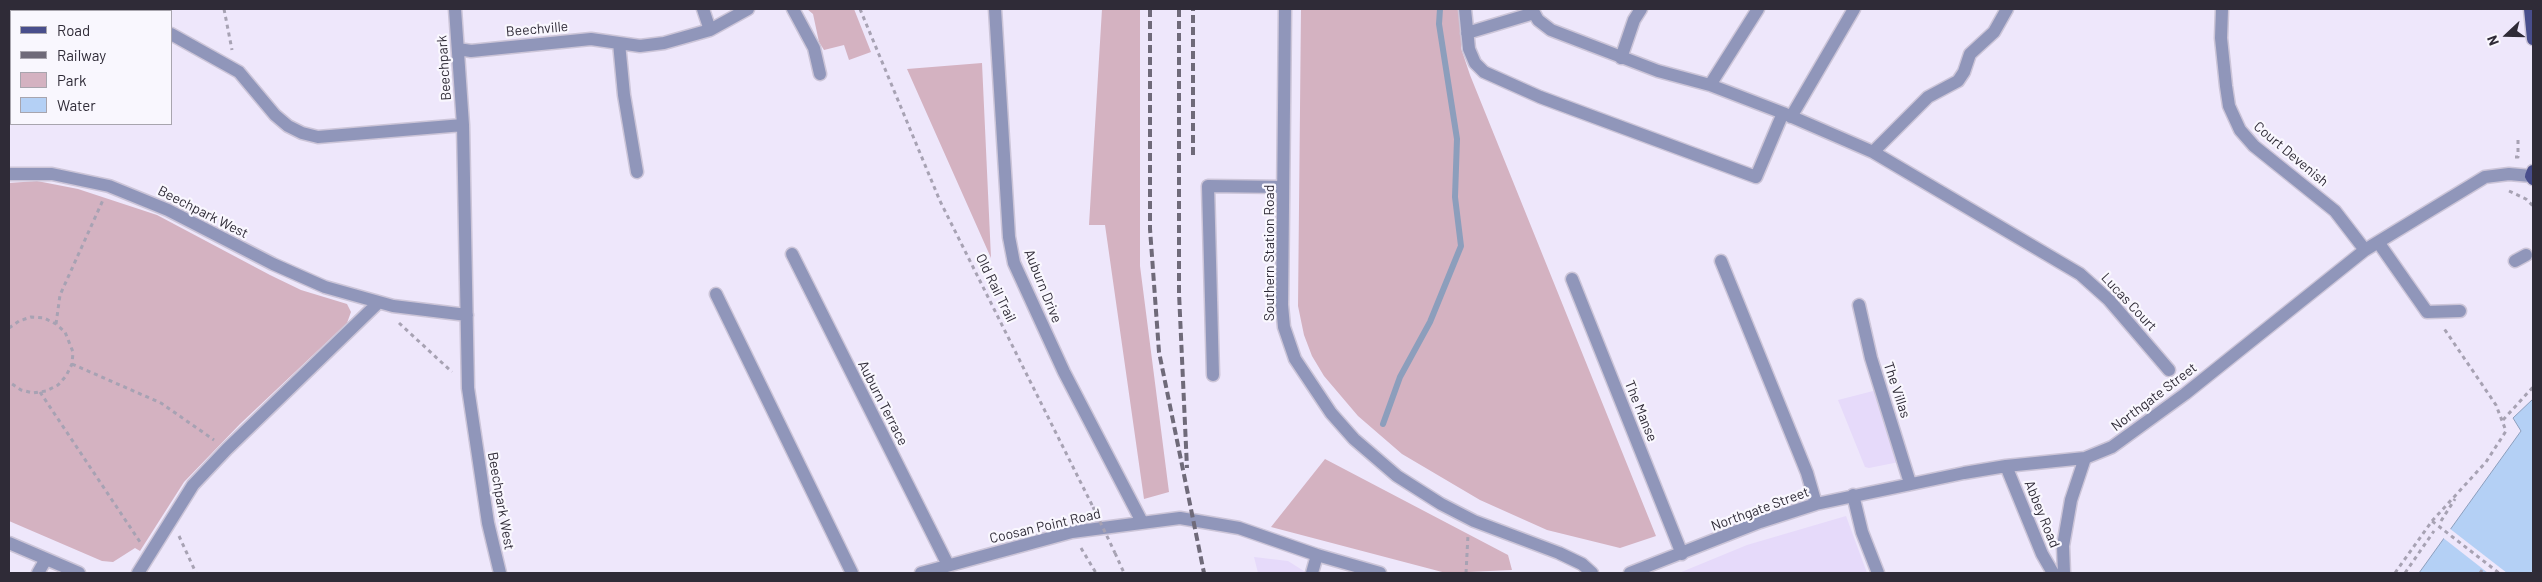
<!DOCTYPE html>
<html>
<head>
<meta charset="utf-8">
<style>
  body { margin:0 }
  #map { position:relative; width:2542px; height:582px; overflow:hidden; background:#eee7fb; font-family:Barlow,sans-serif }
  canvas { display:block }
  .frame { position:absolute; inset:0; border:10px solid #2f2b37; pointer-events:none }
  .legend { position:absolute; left:10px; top:10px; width:162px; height:115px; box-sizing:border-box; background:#f9f7fe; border:1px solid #a8a5ae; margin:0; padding:6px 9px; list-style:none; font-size:15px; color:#2f2b37 }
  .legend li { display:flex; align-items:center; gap:10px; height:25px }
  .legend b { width:25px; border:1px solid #a8a5ae }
  .north { position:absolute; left:2482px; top:10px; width:50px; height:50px; -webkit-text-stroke:4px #f9f7fe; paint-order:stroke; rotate:249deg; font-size:14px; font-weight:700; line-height:20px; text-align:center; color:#2f2b37 }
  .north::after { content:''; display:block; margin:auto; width:18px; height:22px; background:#2f2b37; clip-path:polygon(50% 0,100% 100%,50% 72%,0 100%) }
</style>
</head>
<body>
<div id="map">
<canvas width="2542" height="582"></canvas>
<div class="frame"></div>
<ul class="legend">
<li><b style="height:6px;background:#494e8c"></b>Road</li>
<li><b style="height:6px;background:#6f6a79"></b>Railway</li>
<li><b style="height:14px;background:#d4b2c1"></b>Park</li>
<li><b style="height:14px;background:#b4d0f5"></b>Water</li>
</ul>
<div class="north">N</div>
</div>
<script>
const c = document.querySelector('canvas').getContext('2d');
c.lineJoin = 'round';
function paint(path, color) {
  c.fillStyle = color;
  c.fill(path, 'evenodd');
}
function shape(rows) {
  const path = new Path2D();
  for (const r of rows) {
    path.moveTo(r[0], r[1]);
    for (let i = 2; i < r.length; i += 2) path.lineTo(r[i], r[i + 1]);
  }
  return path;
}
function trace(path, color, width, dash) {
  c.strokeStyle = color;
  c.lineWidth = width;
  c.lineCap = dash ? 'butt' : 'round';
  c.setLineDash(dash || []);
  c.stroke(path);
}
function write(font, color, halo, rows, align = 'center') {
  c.font = font + ' Barlow,sans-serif';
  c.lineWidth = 4.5;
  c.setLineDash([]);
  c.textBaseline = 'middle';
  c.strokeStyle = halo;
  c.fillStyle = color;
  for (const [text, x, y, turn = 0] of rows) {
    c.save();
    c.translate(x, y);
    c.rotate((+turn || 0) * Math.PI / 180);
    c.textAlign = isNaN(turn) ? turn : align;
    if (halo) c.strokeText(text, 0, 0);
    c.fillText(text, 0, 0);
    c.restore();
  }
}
paint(shape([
  [1877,390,1899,462,1869,468,1865,467,1838,400],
  [1846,516,1867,573,1679,573,1747,545],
  [1254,557,1288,561,1307,573,1258,573]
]), '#e6dafa');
paint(shape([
  [807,9,854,9,871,52,849,60,844,45,824,50,819,42,813,14],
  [1102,9,1140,9,1140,266,1169,492,1144,499,1105,225,1089,225],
  [1301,9,1461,9,1461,48,1470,75,1656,536,1620,548,1547,530,1480,500,1402,454,1358,416,1324,376,1312,356,1304,335,1298,306],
  [982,63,991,258,907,69],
  [37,181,78,189,157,215,270,275,301,290,347,304,351,312,347,323,240,424,184,482,140,551,135,548,113,562,102,561,9,521,9,183],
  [1325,459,1508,555,1512,570,1446,573,1271,527]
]), '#d4b2c1');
const water = shape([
  [2533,399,2533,573,2419,573,2521,431,2513,418,2533,399]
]);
paint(water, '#b4d0f5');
trace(water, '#8c9ebc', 1);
paint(shape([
  [2449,528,2507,573,2488,573,2442,537]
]), '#eee7fb');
trace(shape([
  [1383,424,1400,377,1430,322,1461,246,1455,197,1457,139,1439,24,1440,9]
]), '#8c9ebc', 6);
const minor = shape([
  [52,9,78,11],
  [455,9,463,125,468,388,488,523,500,573],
  [703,9,710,30],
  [793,9,814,48,820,74],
  [995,9,1009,237,1014,263,1064,372,1142,522],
  [1285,9,1282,305,1284,327,1295,359,1331,413,1354,439,1397,476,1441,504,1474,521,1559,553,1582,564,1592,573],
  [1465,9,1469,49,1475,63,1484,72,1540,97,1756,177,1783,113],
  [1532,9,1538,20,1551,30,1658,71,1710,85,1783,113,1873,152,2080,274,2109,300,2169,370],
  [2222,9,2221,38,2226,86,2229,106,2240,130,2254,146,2335,211,2365,250],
  [1467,33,1534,13],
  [171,34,239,72,275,115,288,126,302,133,318,137,463,125],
  [619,43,624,95,637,172],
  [458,49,471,51,591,39,640,46,664,43,710,30,748,9],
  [1621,58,1634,20,1641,9],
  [1710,85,1758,9],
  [1791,117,1854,9],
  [1873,152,1928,97,1958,81,1964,72,1970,54,1994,32,2007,9],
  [9,174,52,174,109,186,168,210,273,264,325,287,393,306,467,315],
  [2378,242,2427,312,2460,311],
  [792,254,948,565],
  [1721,261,1807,473,1816,504],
  [2515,261,2526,255],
  [1572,279,1682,554],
  [716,294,852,573],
  [1859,305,1871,358,1910,483],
  [1213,375,1208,186,1283,187],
  [2006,466,2042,554,2053,573],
  [1853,495,1862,532,1878,573],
  [9,543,79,573],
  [38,573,46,559],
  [138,573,193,485,227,449,378,303],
  [921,573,1072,532,1180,518,1239,528,1317,555,1380,573],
  [1312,573,1317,555],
  [1630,573,1760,522,1816,504,1964,473,2006,466,2085,458,2112,447,2185,394,2365,250,2485,177,2509,174,2531,176],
  [2064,573,2063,546,2071,500,2085,458]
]);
const major = shape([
  [2530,9,2533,39],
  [2533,171,2531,176,2533,179]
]);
trace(minor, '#ccc5d8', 15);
trace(major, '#ccc5d8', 15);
trace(shape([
  [224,9,232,50],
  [860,9,940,201,1093,507],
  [2515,157,2518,157,2518,137],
  [2509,191,2526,199,2533,206],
  [399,323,452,372],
  [56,324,60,295,103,200],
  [9,328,19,321,31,317,44,318,56,324,65,332,73,352,72,364,66,376,58,385,46,391,33,393,21,390,9,382],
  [72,364,161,403,214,440],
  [40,392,140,542],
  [2503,420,2533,387],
  [2432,521,2486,462,2506,431,2496,405,2443,327],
  [2441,521,2455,499],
  [179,536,196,573],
  [1081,548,1096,573],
  [1115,553,1124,573],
  [1466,573,1468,535],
  [2395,573,2432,521,2499,573],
  [2405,573,2434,531],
  [2480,573,2482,570]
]), '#a7a2b3', 3, [4, 4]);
trace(minor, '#9096ba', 12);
trace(major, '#494e8c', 12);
trace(shape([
  [1150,9,1150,229,1159,352,1204,573],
  [1179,9,1179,293,1187,468],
  [1193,155,1193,9]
]), '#6f6a79', 4, [8, 4]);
trace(shape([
  [1093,507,1115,553]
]), '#a7a2b3', 3, [4, 4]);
write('14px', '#2f2b37', '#f9f7fe', [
  ["Beechville",537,29,-5],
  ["Beechpark",444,68,-94],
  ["Court Devenish",2291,154,40],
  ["Beechpark West",203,212,27],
  ["Southern Station Road",1269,253,-90],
  ["Auburn Drive",1043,286,68],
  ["Old Rail Trail",996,288,64],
  ["Lucas Court",2129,302,47],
  ["The Villas",1897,390,72],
  ["Northgate Street",2154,397,-37],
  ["Auburn Terrace",883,403,63],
  ["The Manse",1641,411,68],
  ["Beechpark West",501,501,80],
  ["Northgate Street",1760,509,-20],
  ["Abbey Road",2042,514,68],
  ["Coosan Point Road",1045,526,-13]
]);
</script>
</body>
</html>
